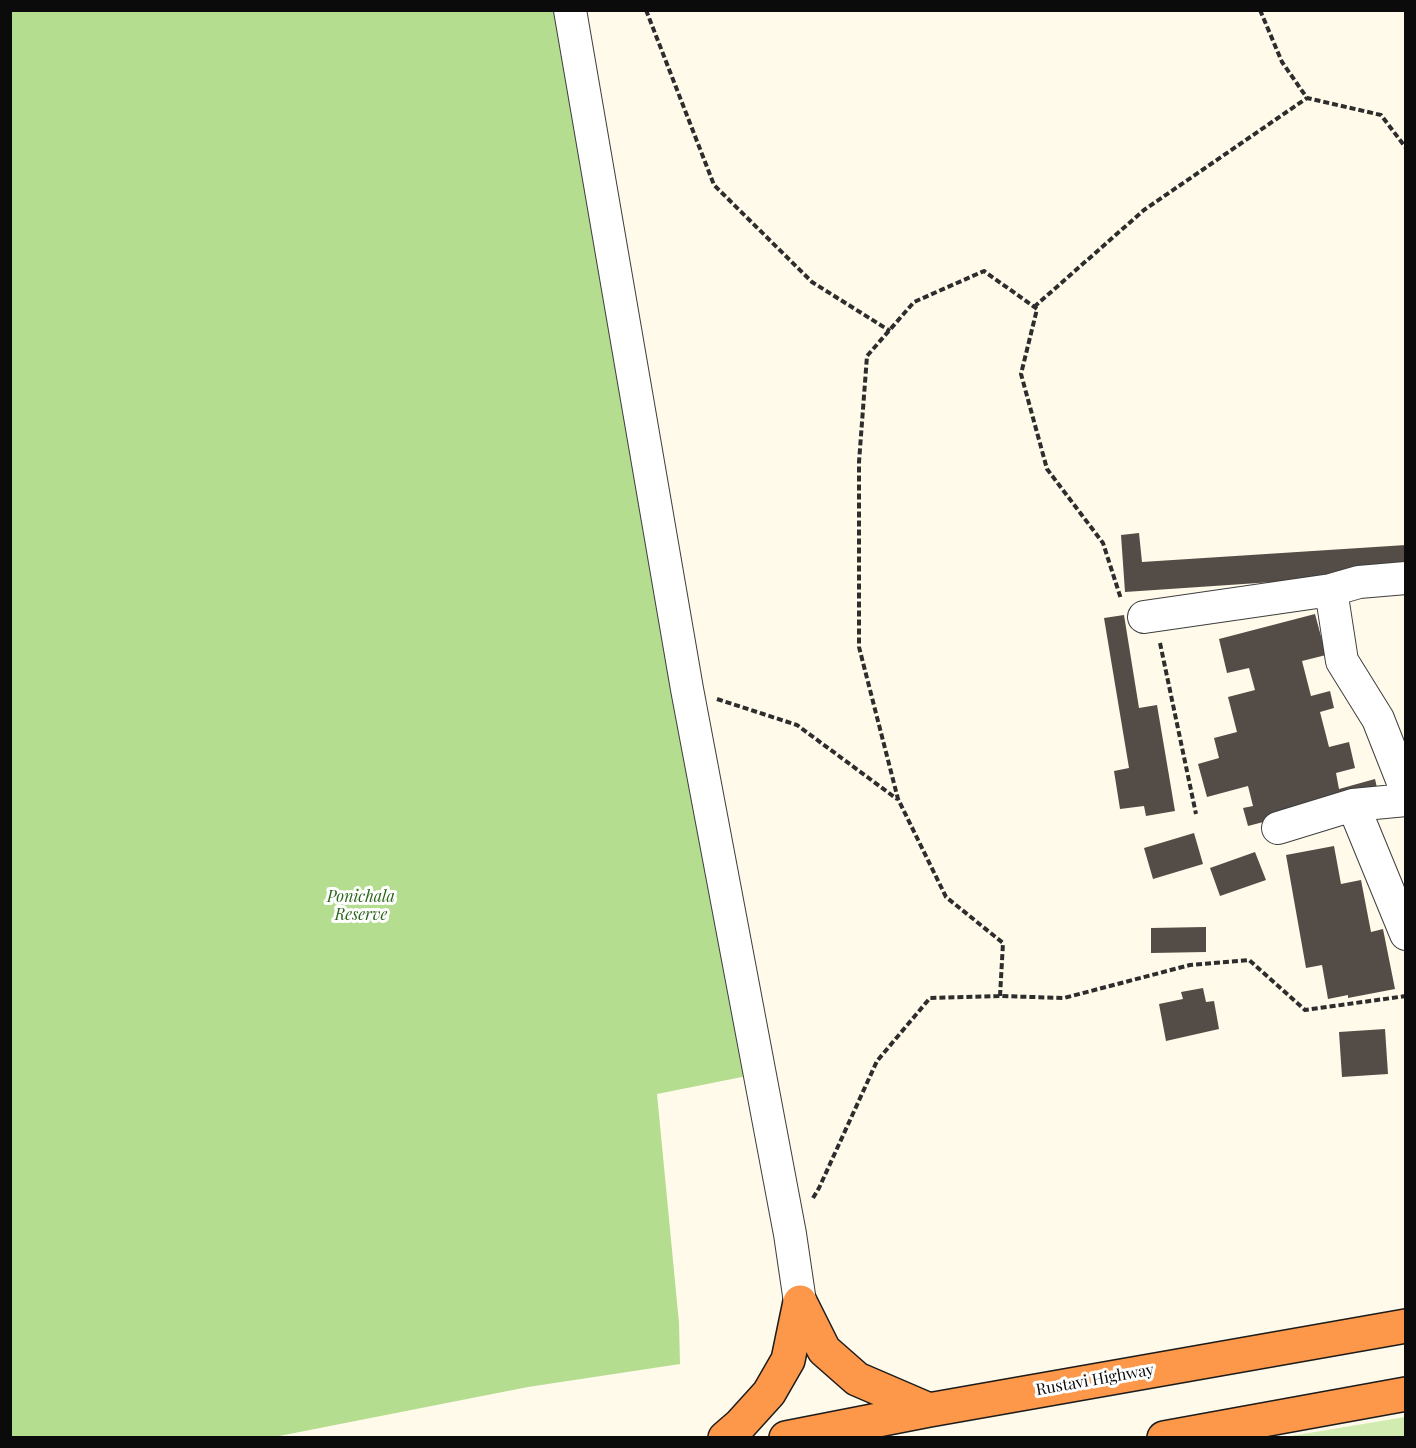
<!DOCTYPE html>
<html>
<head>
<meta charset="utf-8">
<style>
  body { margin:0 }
  #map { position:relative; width:1416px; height:1448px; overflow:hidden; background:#fffae9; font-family:"Playfair Display",serif }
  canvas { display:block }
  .frame { position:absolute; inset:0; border:12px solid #0b0b0b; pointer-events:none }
</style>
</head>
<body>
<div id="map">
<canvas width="1416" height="1448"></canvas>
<div class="frame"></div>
</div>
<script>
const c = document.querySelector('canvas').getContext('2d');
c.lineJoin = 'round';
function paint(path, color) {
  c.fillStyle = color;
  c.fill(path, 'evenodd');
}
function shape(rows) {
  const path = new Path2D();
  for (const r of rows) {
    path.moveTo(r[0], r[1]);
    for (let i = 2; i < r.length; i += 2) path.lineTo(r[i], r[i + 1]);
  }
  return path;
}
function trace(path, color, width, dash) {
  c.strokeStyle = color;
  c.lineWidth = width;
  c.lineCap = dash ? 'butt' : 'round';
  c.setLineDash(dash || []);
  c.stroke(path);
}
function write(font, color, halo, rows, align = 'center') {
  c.font = font + ' "Playfair Display",serif';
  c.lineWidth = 6;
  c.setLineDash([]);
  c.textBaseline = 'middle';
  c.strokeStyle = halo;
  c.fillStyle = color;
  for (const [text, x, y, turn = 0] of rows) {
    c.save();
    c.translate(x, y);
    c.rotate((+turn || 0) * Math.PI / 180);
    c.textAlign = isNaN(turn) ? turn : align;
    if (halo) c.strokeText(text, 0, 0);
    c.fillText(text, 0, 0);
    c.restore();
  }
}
paint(shape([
  [1405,1417,1405,1437,1285,1437]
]), '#d1ebb1');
paint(shape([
  [10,11,555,11,747,1076,657,1094,679,1323,680,1364,528,1387,274,1437,11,1437]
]), '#b4dd8f');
paint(shape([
  [1139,533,1142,562,1406,545,1406,573,1125,592,1121,535],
  [1315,614,1326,655,1302,661,1311,696,1330,691,1334,708,1320,712,1329,747,1349,742,1355,768,1336,773,1339,789,1375,779,1378,792,1248,826,1243,808,1253,806,1248,786,1207,797,1198,764,1219,758,1214,738,1237,732,1228,697,1255,690,1249,668,1227,673,1219,639],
  [1124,615,1139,708,1157,705,1175,811,1146,816,1144,806,1120,809,1114,771,1129,768,1104,618],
  [1194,833,1203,864,1153,879,1144,848],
  [1334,846,1341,884,1361,880,1371,932,1383,929,1395,989,1348,998,1348,995,1328,999,1322,965,1306,968,1286,855],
  [1255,852,1266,880,1220,896,1210,868],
  [1206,927,1206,952,1151,953,1151,928],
  [1203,988,1206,1002,1214,1001,1219,1029,1166,1041,1159,1004,1183,999,1181,992],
  [1385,1029,1388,1074,1342,1077,1339,1032]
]), '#544c47');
const minor = shape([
  [570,10,687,689,790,1234,800,1302],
  [1331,590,1342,661,1378,719,1406,790],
  [1144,617,1331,590,1359,582,1406,578],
  [1353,805,1406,934],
  [1278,828,1353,805,1406,800]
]);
const motorway = shape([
  [725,1438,740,1425,769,1393,788,1360,800,1302,824,1350,857,1379,929,1410],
  [786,1438,929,1410,1406,1326],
  [1164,1438,1406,1394]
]);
trace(minor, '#3e3e3e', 34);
trace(motorway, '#1c1c1c', 36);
trace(shape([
  [646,10,714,185,812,282,890,331],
  [1260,10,1282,62,1307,98,1381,115,1406,148],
  [1034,307,1144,210,1307,98],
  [1160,643,1196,814],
  [717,699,797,725,897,799],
  [1000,996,1003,943,946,897,898,799,859,647,859,462,867,356,914,302,984,271,1037,309,1021,374,1047,469,1103,543,1121,599],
  [813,1198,819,1188,877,1061,930,998,1000,996,1064,998,1190,965,1249,960,1305,1010,1406,996]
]), '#2d2d2d', 4, [6, 3]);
trace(minor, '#fff', 32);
trace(motorway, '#fd9749', 33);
write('italic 16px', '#2a6519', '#fff', [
  ["Ponichala",361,897],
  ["Reserve",361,915]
]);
write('16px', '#0b0b0b', '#fff', [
  ["Rustavi Highway",1095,1380,-10]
]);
</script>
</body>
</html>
